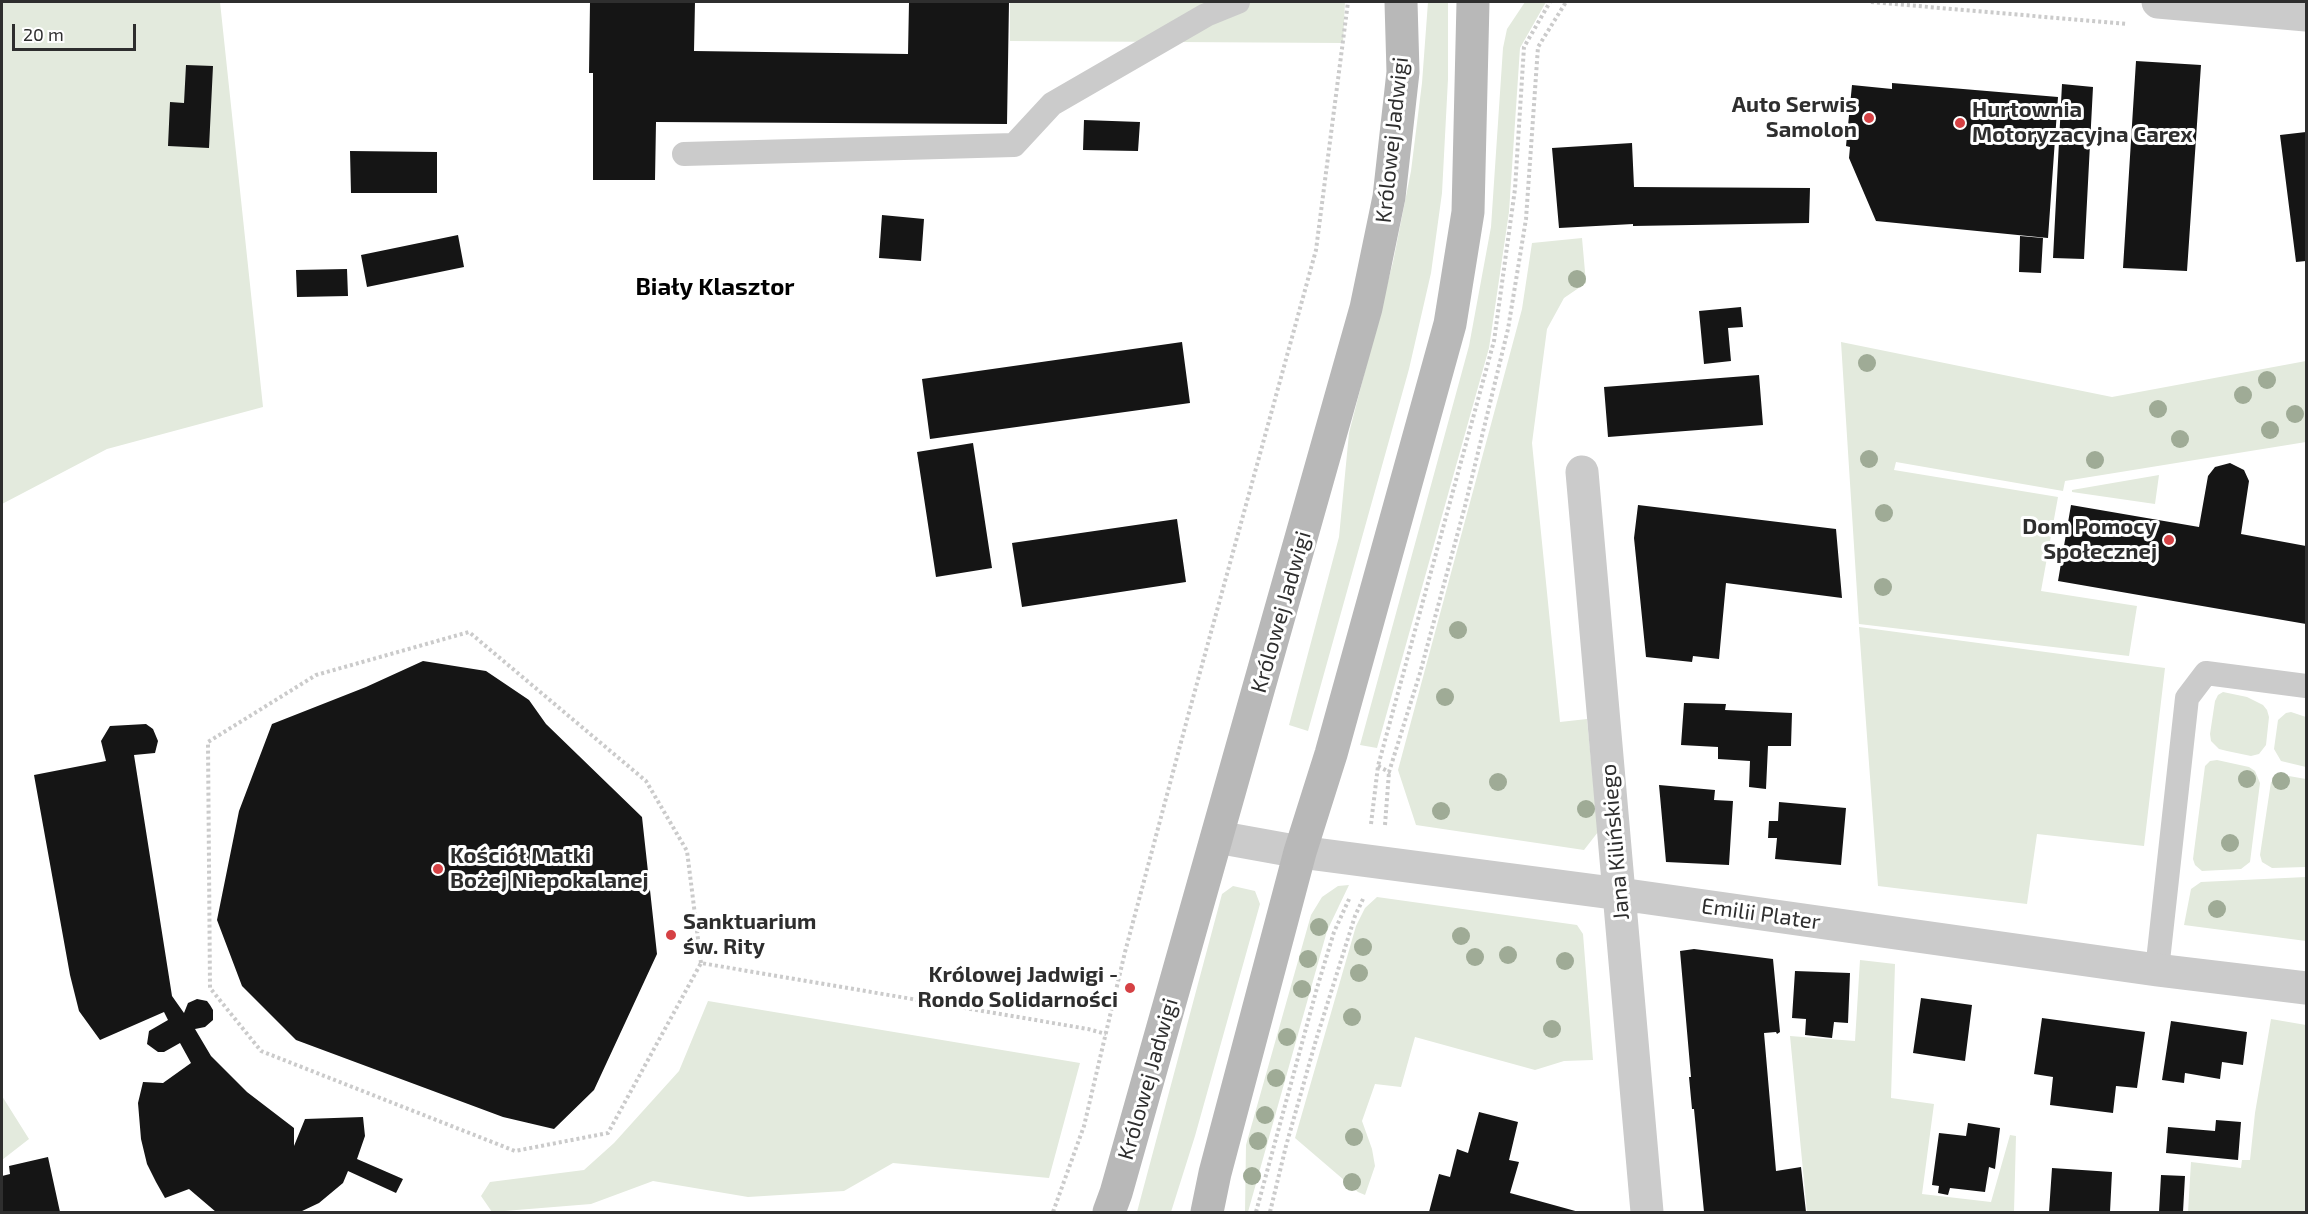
<!DOCTYPE html>
<html>
<head>
<meta charset="utf-8">
<style>
  body { margin:0 }
  #map { position:relative; width:2308px; height:1214px; overflow:hidden; background:#fff; font-family:"Exo 2",sans-serif }
  canvas { display:block }
  .frame { position:absolute; inset:0; border:3px solid #2e2e2e; pointer-events:none }
  .scale { position:absolute; left:12px; top:24px; width:124px; height:27px; box-sizing:border-box; border:3px solid #2e2e2e; border-top:0; padding-left:8px; font-size:18px; line-height:21px; white-space:nowrap; color:#2e2e2e; -webkit-text-stroke:4px #fff; paint-order:stroke }
</style>
</head>
<body>
<div id="map">
<canvas width="2308" height="1214"></canvas>
<div class="frame"></div>
<div class="scale">20 m</div>
</div>
<script>
const c = document.querySelector('canvas').getContext('2d');
c.lineJoin = 'round';
function paint(path, color) {
  c.fillStyle = color;
  c.fill(path, 'evenodd');
}
function shape(rows) {
  const path = new Path2D();
  for (const r of rows) {
    path.moveTo(r[0], r[1]);
    for (let i = 2; i < r.length; i += 2) path.lineTo(r[i], r[i + 1]);
  }
  return path;
}
function trace(path, color, width, dash) {
  c.strokeStyle = color;
  c.lineWidth = width;
  c.lineCap = dash ? 'butt' : 'round';
  c.setLineDash(dash || []);
  c.stroke(path);
}
function write(font, color, halo, rows, align = 'center') {
  c.font = font + ' "Exo 2",sans-serif';
  c.lineWidth = 6;
  c.setLineDash([]);
  c.textBaseline = 'middle';
  c.strokeStyle = halo;
  c.fillStyle = color;
  for (const [text, x, y, turn = 0] of rows) {
    c.save();
    c.translate(x, y);
    c.rotate((+turn || 0) * Math.PI / 180);
    c.textAlign = isNaN(turn) ? turn : align;
    if (halo) c.strokeText(text, 0, 0);
    c.fillText(text, 0, 0);
    c.restore();
  }
}
paint(shape([
  [2,2,220,2,263,407,107,449,2,504],
  [1010,2,1345,2,1343,43,1010,41],
  [1428,2,1448,2,1448,79,1442,193,1431,273,1409,369,1308,731,1289,725,1339,537,1349,433,1393,262,1411,171,1422,83],
  [1525,2,1546,2,1520,48,1509,212,1489,348,1377,748,1360,745,1469,346,1491,227,1503,48,1507,29],
  [1582,238,1586,283,1564,298,1547,329,1532,443,1560,722,1587,719,1598,832,1584,850,1416,825,1398,770,1522,309,1532,243],
  [1841,342,2112,397,2306,361,2306,442,2065,481,2063,491,1896,462,1894,470,2058,497,2041,591,2137,606,2129,656,1859,624],
  [2159,475,2155,504,2072,492,2072,490],
  [1859,627,2165,668,2144,846,2037,834,2027,904,1878,886],
  [2223,692,2247,697,2263,705,2267,710,2269,717,2266,745,2259,754,2251,756,2227,751,2219,749,2211,741,2210,734,2215,701,2218,695],
  [2291,712,2306,717,2306,767,2281,761,2274,749,2278,720,2286,713],
  [2217,760,2249,767,2255,771,2260,783,2250,862,2241,869,2202,871,2195,865,2193,859,2205,766,2210,761],
  [2283,775,2306,779,2306,867,2272,868,2262,862,2260,855,2271,782],
  [2306,877,2306,941,2184,925,2191,889,2201,882],
  [1349,885,1327,931,1248,1212,1245,1212,1246,1145,1311,915,1322,897,1338,886],
  [1233,886,1255,891,1260,904,1195,1136,1171,1212,1137,1212,1222,894],
  [1377,897,1577,925,1583,934,1593,1060,1564,1061,1535,1070,1415,1037,1401,1087,1375,1084,1362,1121,1372,1149,1375,1166,1365,1195,1358,1192,1295,1138,1356,926,1365,908],
  [1860,960,1895,964,1891,1098,1934,1104,1922,1194,1991,1202,2010,1135,2016,1136,2014,1212,1807,1212,1790,1036,1855,1041],
  [708,1001,1080,1063,1049,1178,893,1163,844,1191,748,1197,653,1181,591,1204,492,1212,481,1196,490,1182,584,1170,614,1143,679,1071],
  [2271,1019,2306,1025,2306,1212,2188,1212,2191,1162,2241,1168,2242,1160,2250,1160,2255,1113],
  [2,1096,29,1139,2,1160]
]), '#e3eadd');
paint(shape([
  [590,2,695,2,694,51,908,54,909,2,1009,2,1007,124,656,122,655,180,593,180,593,73,589,73],
  [2136,61,2201,65,2187,271,2123,268],
  [186,65,213,66,209,148,168,146,170,102,184,103],
  [1892,83,2058,97,2048,238,1876,221,1849,158,1850,147,1846,146,1852,85,1892,89],
  [2062,84,2093,87,2084,259,2053,258],
  [1084,120,1140,122,1138,151,1083,150],
  [2306,132,2306,261,2296,262,2280,135],
  [1632,143,1634,187,1810,188,1809,223,1633,226,1633,224,1559,228,1552,148],
  [350,151,437,152,437,193,351,193],
  [882,215,924,219,921,261,879,258],
  [458,235,464,267,367,287,361,255],
  [2020,236,2043,238,2041,273,2019,272],
  [347,269,348,296,297,297,296,270],
  [1741,307,1743,327,1728,328,1731,361,1704,364,1699,311],
  [1182,342,1190,403,930,439,922,379],
  [1759,375,1763,425,1608,437,1604,387],
  [973,443,992,568,936,577,917,452],
  [2230,463,2244,470,2249,481,2241,534,2306,546,2306,624,2058,581,2071,505,2199,527,2208,476,2215,467],
  [1638,505,1836,529,1842,598,1726,583,1719,659,1693,656,1692,662,1646,657,1634,538],
  [1177,519,1186,582,1022,607,1012,543],
  [423,661,486,671,529,700,546,724,642,817,657,954,594,1090,554,1129,503,1117,296,1040,242,986,217,920,239,811,272,724,366,687],
  [1684,703,1726,704,1725,710,1792,713,1791,746,1768,746,1766,789,1749,787,1750,761,1718,759,1718,747,1681,745],
  [146,724,153,729,158,741,155,753,134,755,172,996,184,1013,188,1003,197,999,207,1001,210,1005,213,1010,213,1020,205,1027,195,1029,211,1056,247,1092,294,1128,294,1146,305,1119,363,1117,365,1136,357,1159,403,1179,396,1193,348,1171,343,1183,319,1203,300,1212,216,1212,189,1189,165,1198,156,1182,147,1164,141,1139,138,1103,143,1082,163,1083,191,1063,180,1043,164,1052,158,1052,147,1044,149,1031,168,1020,164,1012,100,1040,79,1011,70,975,34,775,106,761,101,741,110,726],
  [1659,785,1715,790,1714,800,1733,801,1729,865,1666,862],
  [1779,802,1846,808,1841,865,1775,859,1777,838,1768,838,1769,821,1778,821],
  [1694,949,1773,959,1780,1032,1777,1034,1776,1032,1764,1033,1776,1171,1801,1167,1806,1212,1704,1212,1694,1109,1692,1109,1689,1077,1691,1077,1680,951],
  [1795,971,1850,973,1848,1023,1834,1022,1832,1038,1805,1035,1806,1019,1792,1018],
  [1921,998,1972,1005,1965,1061,1913,1053],
  [2042,1018,2145,1032,2137,1088,2116,1086,2113,1113,2050,1105,2053,1077,2034,1074],
  [2171,1021,2247,1032,2243,1065,2222,1062,2220,1079,2185,1073,2184,1083,2162,1080],
  [1479,1112,1518,1122,1509,1160,1519,1162,1510,1193,1579,1212,1429,1212,1439,1174,1450,1177,1457,1149,1468,1153],
  [2216,1120,2241,1122,2238,1160,2166,1153,2168,1127,2215,1131],
  [1968,1123,2000,1128,1995,1169,1989,1167,1985,1192,1950,1188,1948,1195,1938,1193,1939,1186,1932,1185,1939,1133,1966,1136],
  [48,1157,60,1212,2,1212,2,1176,10,1174,9,1166],
  [2052,1168,2112,1172,2110,1212,2049,1212],
  [2161,1175,2185,1176,2183,1212,2159,1212]
]), '#151515');
trace(shape([
  [1871,2,2127,24],
  [1378,766,1389,772,1420,673,1465,506,1508,329,1526,219,1538,47,1566,2],
  [1371,824,1378,766,1494,341,1515,189,1524,47,1550,2],
  [1385,825,1389,772],
  [701,963,687,851,646,781,469,632,316,675,208,742,210,988,261,1051,515,1151,608,1133,701,963,1088,1029,1106,1034],
  [1053,1212,1084,1126,1125,952,1188,716,1316,250,1348,2],
  [1256,1212,1317,988,1334,932,1350,897],
  [1270,1212,1286,1146,1316,1040,1355,916,1363,899]
]), '#cbcbcb', 4, [3, 3]);
trace(shape([
  [684,154,1014,145,1052,104,1206,15,1238,2],
  [2157,970,2187,698,2206,673,2306,686]
]), '#cbcbcb', 24);
trace(shape([
  [2158,2,2306,15],
  [1582,472,1647,1212],
  [1217,837,1300,852,1620,894,2157,970,2306,988]
]), '#cbcbcb', 33);
trace(shape([
  [1109,1212,1116,1193,1366,308,1389,197,1403,72,1401,2],
  [1207,1212,1215,1173,1300,852,1331,754,1450,324,1468,212,1473,2]
]), '#b8b8b8', 33);
c.fillStyle = '#9fab96';
for (const [x, y] of [
  [1577,279],
  [1867,363],
  [2267,380],
  [2243,395],
  [2158,409],
  [2295,414],
  [2270,430],
  [2180,439],
  [1869,459],
  [2095,460],
  [1884,513],
  [1883,587],
  [1458,630],
  [1445,697],
  [2247,779],
  [2281,781],
  [1498,782],
  [1586,809],
  [1441,811],
  [2230,843],
  [2217,909],
  [1319,927],
  [1461,936],
  [1363,947],
  [1508,955],
  [1475,957],
  [1308,959],
  [1565,961],
  [1359,973],
  [1302,989],
  [1352,1017],
  [1552,1029],
  [1287,1037],
  [1276,1078],
  [1265,1115],
  [1354,1137],
  [1258,1141],
  [1252,1176],
  [1352,1182]
]) {
  c.beginPath();
  c.arc(x, y, 9, 0, 2 * Math.PI);
  c.fill();
}
for (const [x, y, r, color] of [
  [1869,118,6,"#d54144"],
  [1960,123,6,"#d54144"],
  [2169,540,6,"#d54144"],
  [438,869,6,"#d54144"],
  [671,935,6,"#d54144"],
  [1130,988,6,"#d54144"]
]) {
  const dot = new Path2D();
  dot.arc(x, y, r, 0, 2 * Math.PI);
  c.fillStyle = color;
  c.fill(dot);
  trace(dot, '#fff', 2);
}
write('bold 22px', '#2e2e2e', '#fff', [
  ["Auto Serwis",1857,105],
  ["Samolon",1857,130],
  ["Hurtownia",1972,110,"left"],
  ["Motoryzacyjna Carex",1972,135,"left"],
  ["Dom Pomocy",2157,527],
  ["Społecznej",2157,552],
  ["Kościół Matki",450,856,"left"],
  ["Bożej Niepokalanej",450,881,"left"],
  ["Sanktuarium",683,922,"left"],
  ["św. Rity",683,947,"left"],
  ["Królowej Jadwigi -",1118,975],
  ["Rondo Solidarności",1118,1000]
], 'right');
write('22px', '#2e2e2e', '#fff', [
  ["Królowej Jadwigi",1392,140,-84],
  ["Królowej Jadwigi",1281,612,-74],
  ["Jana Kilińskiego",1615,842,-95],
  ["Emilii Plater",1761,914,8],
  ["Królowej Jadwigi",1148,1079,-74]
]);
write('bold 24px', '#000', '#fff', [
  ["Biały Klasztor",715,287]
]);
</script>
</body>
</html>
